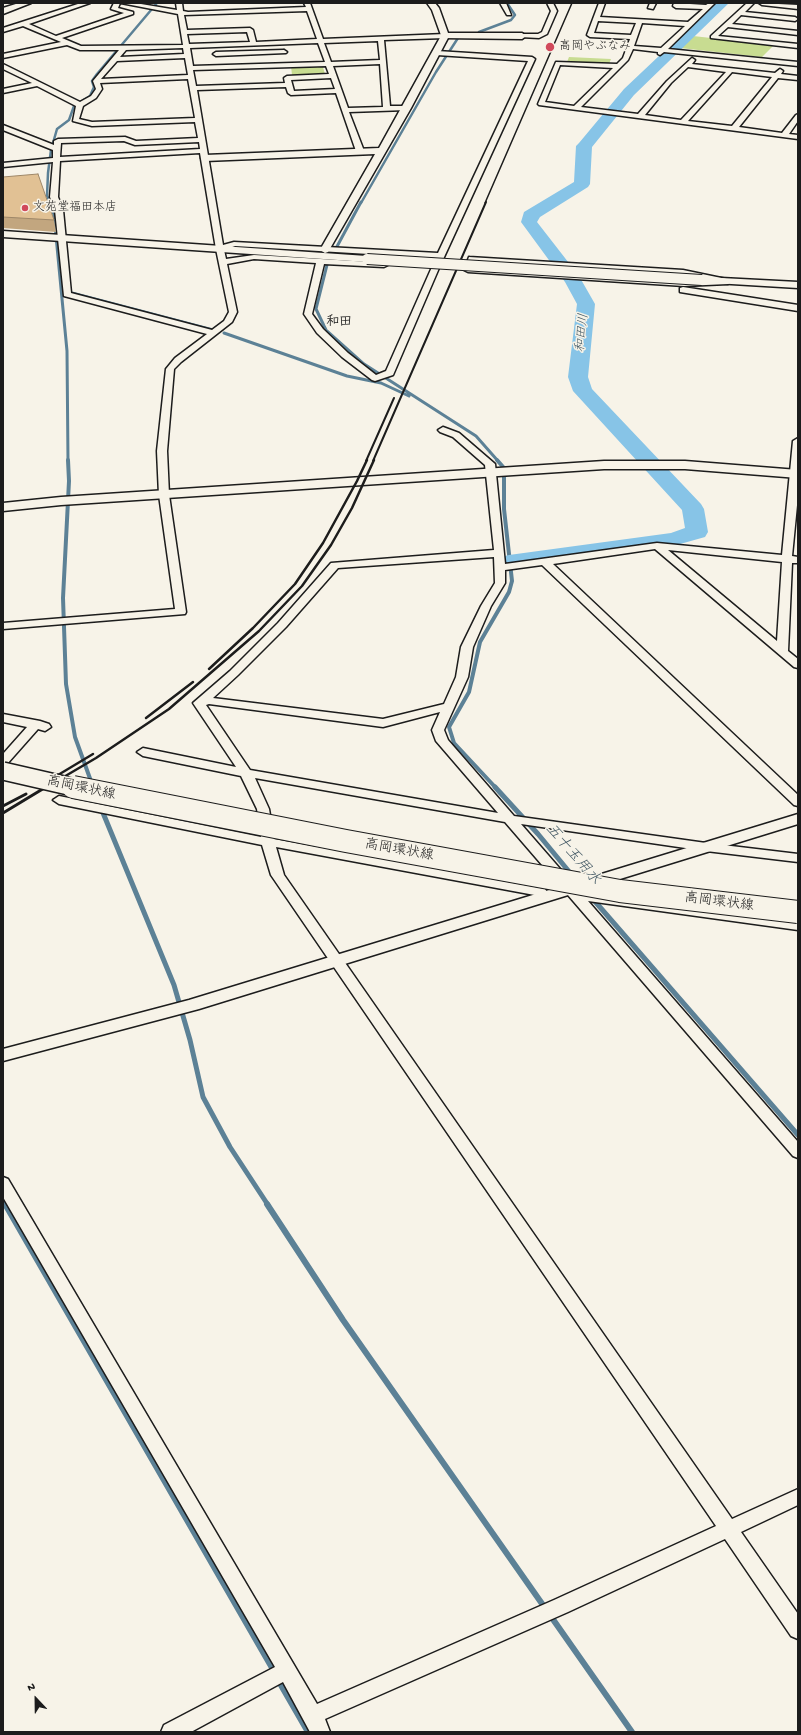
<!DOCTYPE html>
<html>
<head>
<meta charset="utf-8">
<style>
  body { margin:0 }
  #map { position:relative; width:801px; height:1735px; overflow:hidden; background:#f7f3e8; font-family:"Gochi Hand",sans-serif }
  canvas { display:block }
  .frame { position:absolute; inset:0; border:4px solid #1c1c1c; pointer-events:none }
  .north { position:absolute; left:16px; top:1679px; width:40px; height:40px; -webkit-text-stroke:3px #f7f3e8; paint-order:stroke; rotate:338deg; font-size:11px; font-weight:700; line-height:16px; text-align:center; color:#1c1c1c }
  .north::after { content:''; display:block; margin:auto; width:14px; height:18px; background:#1c1c1c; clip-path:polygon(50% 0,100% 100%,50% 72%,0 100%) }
</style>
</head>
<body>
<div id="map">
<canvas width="801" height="1735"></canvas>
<div class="frame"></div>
<div class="north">N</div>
</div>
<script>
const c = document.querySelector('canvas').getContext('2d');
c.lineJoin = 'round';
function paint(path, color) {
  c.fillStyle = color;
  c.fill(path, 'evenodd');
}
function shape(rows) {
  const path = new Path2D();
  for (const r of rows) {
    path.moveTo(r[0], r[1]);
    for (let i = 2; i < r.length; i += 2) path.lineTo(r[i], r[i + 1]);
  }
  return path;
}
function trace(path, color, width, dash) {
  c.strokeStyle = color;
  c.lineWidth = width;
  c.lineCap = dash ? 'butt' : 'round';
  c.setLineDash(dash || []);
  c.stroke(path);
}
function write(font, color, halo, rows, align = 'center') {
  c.font = font + ' "Gochi Hand","Klee One",sans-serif';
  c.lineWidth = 3;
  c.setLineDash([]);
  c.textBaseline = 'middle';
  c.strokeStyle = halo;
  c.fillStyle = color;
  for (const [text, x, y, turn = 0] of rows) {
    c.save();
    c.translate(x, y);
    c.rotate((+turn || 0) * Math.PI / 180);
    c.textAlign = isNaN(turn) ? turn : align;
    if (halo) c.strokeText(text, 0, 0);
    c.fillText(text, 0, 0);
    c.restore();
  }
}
paint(shape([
  [693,36,774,45,762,57,680,48],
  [569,57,611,59,609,64,567,62],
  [322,64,325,74,292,75,291,66]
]), '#c8dc91');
trace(shape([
  [479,32,511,20,515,15,507,3],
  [50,203,47,196,48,173,51,150,57,129,69,120,74,106,90,96,94,87,92,81,97,74,157,3],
  [361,203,436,72,458,38]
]), '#5c8196', 2.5);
trace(shape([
  [49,202,54,215,67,351,68,461],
  [361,202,327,265,316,309,326,330,364,364,476,436,498,461],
  [72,293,213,330],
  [224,333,347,376,381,383,409,396]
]), '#5c8196', 3);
trace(shape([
  [68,460,69,481,63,598,66,684,75,737,92,784],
  [496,788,454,743,449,727,469,692,480,642,509,592,512,581,504,509,504,468,497,460]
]), '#5c8196', 4);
trace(shape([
  [495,787,538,834,571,874],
  [101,808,174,985,190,1040,203,1097,230,1147,268,1205],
  [592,898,798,1135],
  [3,1200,6,1205]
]), '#5c8196', 5);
trace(shape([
  [5,1204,275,1673],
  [267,1204,343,1320,632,1732],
  [278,1680,308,1732]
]), '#5c8196', 6);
paint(shape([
  [715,3,729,3,634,95,592,147,590,184,588,187,540,217,537,222,579,276,595,304,588,377,592,389,701,504,704,509,708,532,705,537,673,546,509,569,501,567,498,562,501,557,509,555,671,533,685,528,682,510,573,391,568,377,577,304,565,282,521,222,524,212,574,182,576,146,579,143,624,89,715,3]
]), '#87c4e7');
const minor = shape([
  [81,3,90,3,29,24,56,36,124,13,111,9,114,3,120,3,118,8,133,12,133,14,62,38,81,46,183,45,178,14,121,3,135,3,177,10,176,3,182,3,183,11,188,12,306,7,304,3,310,3,323,39,445,34,448,36,445,38,384,40,390,106,407,106,410,108,407,110,349,112,364,151,360,153,356,151,336,93,291,95,288,93,286,87,197,90,223,245,234,242,438,253,528,61,437,55,434,53,437,51,532,57,535,59,439,268,393,375,375,381,372,380,342,357,317,333,304,314,316,263,254,259,227,264,237,312,232,322,181,362,174,369,167,451,169,495,186,612,185,614,3,629,3,623,175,609,159,495,157,451,166,369,175,358,207,334,64,296,55,210,50,197,53,162,3,167,3,163,53,158,53,150,3,130,3,125,54,145,54,141,58,139,125,137,136,141,198,138,195,122,92,126,73,121,76,106,37,86,3,93,3,89,32,83,3,69,3,64,80,102,91,96,96,89,93,81,119,50,80,50,67,45,3,58,3,54,61,42,23,26,3,32,3,28,81,3],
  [307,11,317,39,256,42,253,30,250,28,187,30,184,15,307,11],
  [247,32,250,42,189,44,187,34,247,32],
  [378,41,380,60,331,62,324,43,378,41],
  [318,43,325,62,193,66,190,48,318,43],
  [183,48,184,54,120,57,126,50,183,48],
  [185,58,188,75,101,79,117,61,185,58],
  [380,64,383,107,348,108,333,66,380,64],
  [326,66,329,74,287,76,284,78,285,83,196,86,193,70,326,66],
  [331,78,335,89,294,91,291,80,331,78],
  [188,79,195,118,92,122,79,119,83,106,96,98,102,89,100,83,188,79],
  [124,141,135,145,199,142,200,149,60,157,61,143,124,141],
  [200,153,216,249,229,312,224,321,212,330,71,293,63,210,58,197,60,161,200,153],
  [235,246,436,258,386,371,376,375,348,353,323,329,312,314,324,264,384,267,388,265,387,263,254,255,226,259,224,250,235,246],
  [500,3,506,3,511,15,507,15,500,3],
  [547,3,553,3,557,11,547,34,539,38,520,37,519,36,522,34,538,34,542,32,551,11,547,3],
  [599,3,605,3,600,17,688,22,703,9,676,8,673,6,674,3,706,5,709,3,715,3,668,49,798,62,798,66,664,52,660,55,658,54,658,52,633,49,628,60,581,107,638,114,667,81,692,58,695,60,692,64,775,73,780,69,783,71,781,74,798,76,798,80,778,78,739,127,782,133,796,115,798,114,798,121,789,134,798,135,798,139,539,105,538,104,556,62,617,64,623,58,630,39,590,37,587,35,599,3],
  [598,21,636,23,631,35,594,33,598,21],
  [642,23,685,26,661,48,634,46,642,23],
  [560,65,613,68,574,106,545,102,560,65],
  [688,67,726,72,681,120,645,115,671,83,688,67],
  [732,72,772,77,732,126,688,121,732,72],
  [650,3,656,3,653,9,648,8,650,3],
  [747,3,754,3,745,12,795,17,798,19,795,21,741,15,732,24,798,31,798,35,728,27,718,36,798,44,798,48,711,38,711,36,747,3],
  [759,3,798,5,798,9,762,5,759,3],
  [284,50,287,52,286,53,216,56,213,54,216,52,284,50],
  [469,257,683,270,731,280,732,282,728,284,684,286,468,272,464,270,469,257],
  [475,262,683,274,709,280,684,282,473,268,475,262],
  [683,287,798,305,798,311,680,292,680,288,683,287],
  [443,427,459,433,495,464,505,564,657,543,782,555,793,441,798,438,798,495,792,556,798,557,798,563,792,563,788,651,798,659,798,668,794,667,655,549,553,564,798,795,798,806,794,805,542,565,505,570,505,583,491,606,473,647,468,677,444,730,448,740,514,816,706,843,798,854,798,862,706,851,521,824,582,894,586,893,798,922,798,930,588,901,798,1142,798,1158,793,1156,505,822,255,778,269,809,274,839,540,888,545,889,547,892,545,895,540,896,276,847,284,875,732,1519,798,1489,798,1505,741,1532,798,1614,798,1639,791,1636,725,1539,568,1612,325,1719,330,1732,310,1732,283,1682,191,1732,161,1732,164,1725,275,1667,3,1197,3,1177,8,1179,317,1704,554,1600,716,1526,271,875,262,845,59,804,53,800,59,796,261,837,257,809,241,776,143,756,137,752,143,748,236,767,193,703,230,671,278,623,331,563,494,550,485,465,453,437,440,432,438,430,443,427],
  [668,550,782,562,777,641,668,550],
  [494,557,495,583,481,606,461,647,456,677,444,704,383,719,213,698,238,675,286,627,338,568,494,557],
  [209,704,383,727,440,712,432,730,436,741,498,813,250,770,206,705,209,704],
  [3,714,40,721,49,724,51,727,45,731,38,729,7,764,3,765,3,754,27,727,3,722,3,714]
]);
const tertiary = shape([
  [442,34,449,36,411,108,328,252,325,253,320,250,375,154,205,161,201,158,205,155,379,148,442,34],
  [3,231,367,256,372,259,367,262,3,237,3,231],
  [702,277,798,282,798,288,698,282,697,280,698,278,702,277],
  [604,461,685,461,798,470,798,478,685,469,604,469,61,505,3,511,3,503,61,497,604,461],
  [798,814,798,824,199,1009,3,1061,3,1049,189,1000,798,814]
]);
const secondary = shape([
  [19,3,31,3,3,14,3,8,19,3],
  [427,3,435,3,439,8,448,33,522,33,526,36,522,39,442,38,432,10,427,3]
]);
trace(minor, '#1c1c1c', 3);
trace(tertiary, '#1c1c1c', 3);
trace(secondary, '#1c1c1c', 3);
paint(minor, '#f7f3e8');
paint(tertiary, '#f7f3e8');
paint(secondary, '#f7f3e8');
trace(shape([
  [485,203,572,3]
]), '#1c1c1c', 1.5);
trace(shape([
  [366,461,394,398],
  [373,461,486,202]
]), '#1c1c1c', 2);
trace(shape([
  [209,669,253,628,295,584,323,543,357,481,367,460],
  [146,718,193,682],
  [48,781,93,754],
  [45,788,96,758,169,709,259,631,302,586,331,545,352,508,374,460]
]), '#1c1c1c', 2.5);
trace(shape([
  [3,806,26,794],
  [3,813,46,787]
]), '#1c1c1c', 3);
const tertiaryBridge = shape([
  [367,259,702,280]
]);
const primaryBridgeFar1 = shape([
  [3,771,77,788]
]);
const primaryBridge = shape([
  [73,787,346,841,620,891,798,912]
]);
trace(tertiaryBridge, '#1c1c1c', 12, []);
trace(primaryBridgeFar1, '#1c1c1c', 20, []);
trace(primaryBridge, '#1c1c1c', 24, []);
trace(tertiaryBridge, '#f7f3e8', 10);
trace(primaryBridgeFar1, '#f7f3e8', 17);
trace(primaryBridge, '#f7f3e8', 22);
paint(shape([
  [3,177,54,220,56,232,3,228]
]), '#c2a67f');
const building = shape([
  [38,174,54,220,3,217,3,177,38,174]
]);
paint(building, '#e1c194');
trace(building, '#9e8768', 1);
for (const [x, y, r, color] of [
  [550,47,5,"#d1495b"],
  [25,208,4,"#d1495b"]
]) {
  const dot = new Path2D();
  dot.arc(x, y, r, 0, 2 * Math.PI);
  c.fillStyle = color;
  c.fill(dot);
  trace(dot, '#f7f3e8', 1.5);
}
write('12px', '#1c1c1c', '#f7f3e8', [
  ["高岡やぶなみ",559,47],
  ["文苑堂福田本店",33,208]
], 'left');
write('bold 13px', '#1c1c1c', '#f7f3e8', [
  ["和田",339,323]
]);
write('italic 13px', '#415763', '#f7f3e8', [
  ["和田川",583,333,-84]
]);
write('14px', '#1c1c1c', '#f7f3e8', [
  ["高岡環状線",81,789,12],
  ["高岡環状線",399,851,10],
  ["高岡環状線",719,903,7]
]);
write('italic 15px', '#415763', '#f7f3e8', [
  ["五十玉用水",572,855,49]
]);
</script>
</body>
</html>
